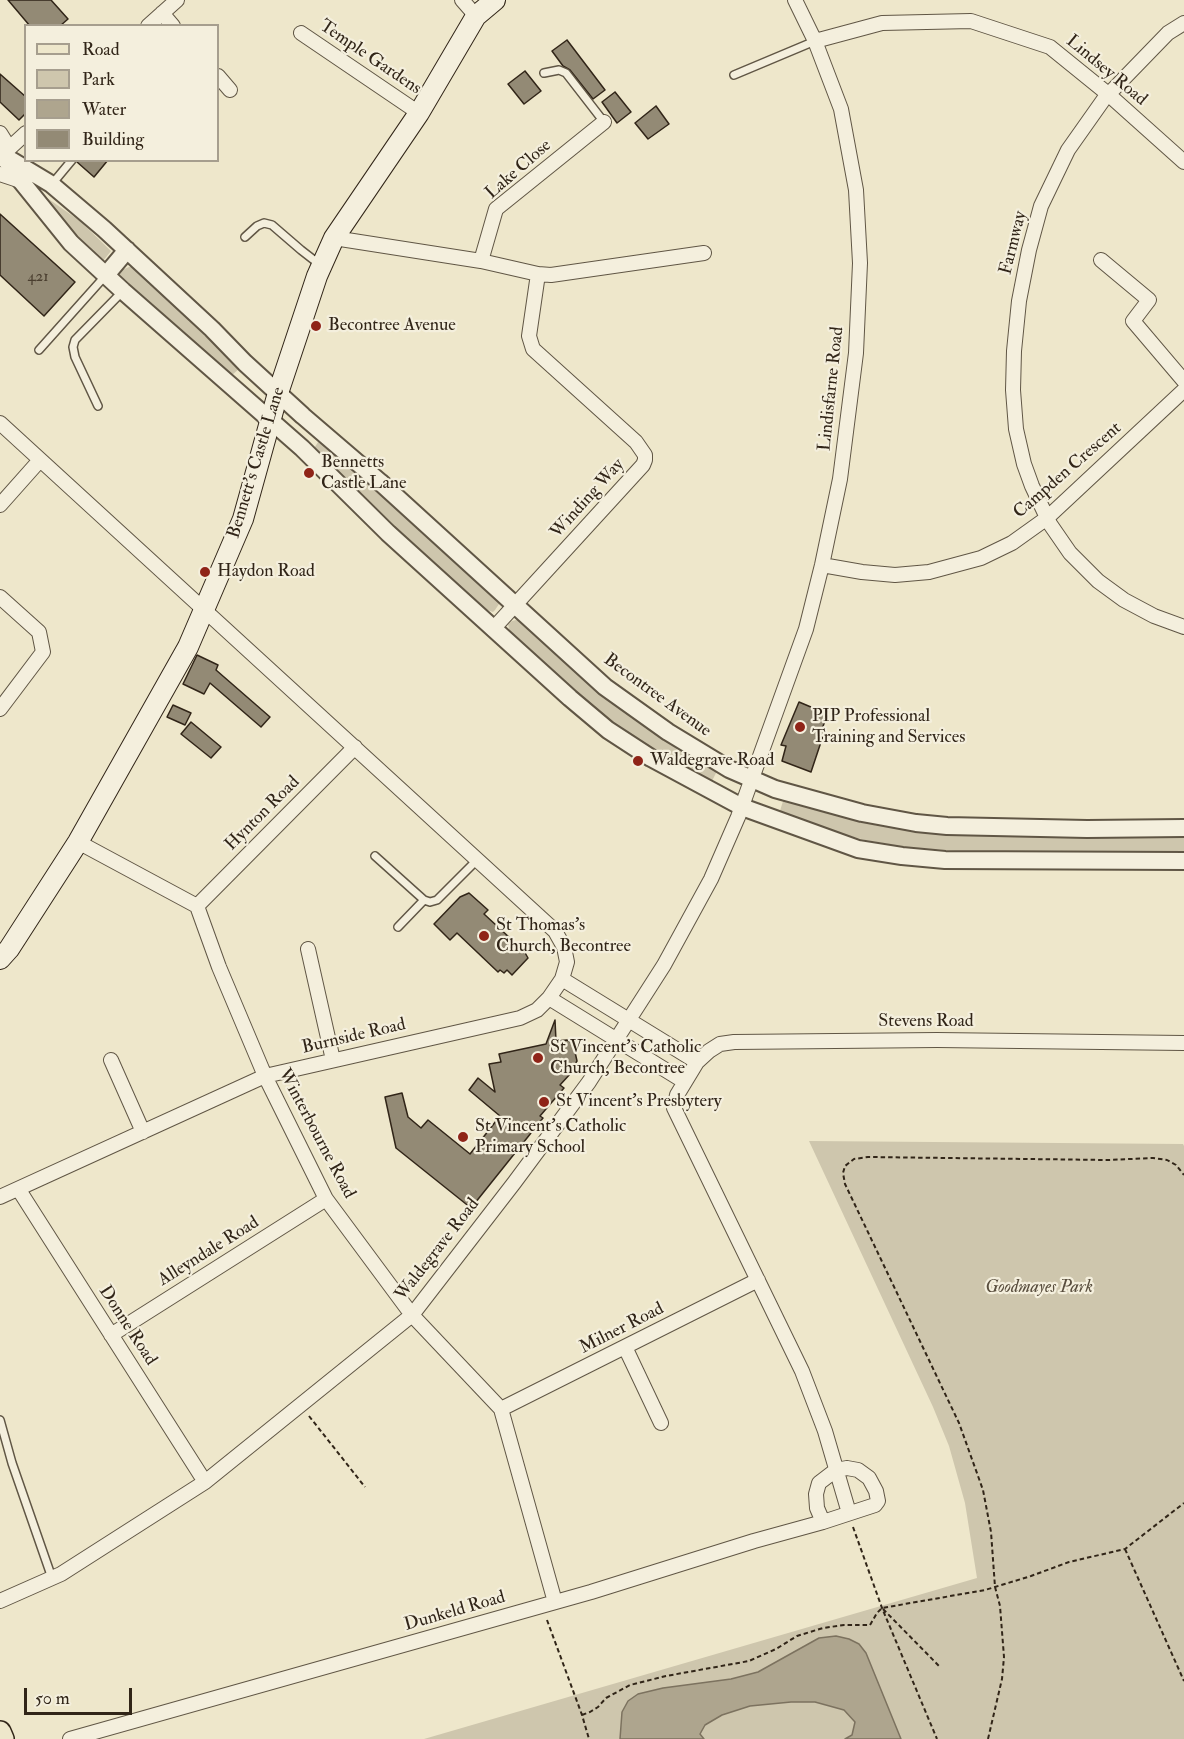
<!DOCTYPE html>
<html>
<head>
<meta charset="utf-8">
<style>
  body { margin:0 }
  #map { position:relative; width:1184px; height:1739px; overflow:hidden; background:#eee7cb; font-family:"IM FELL Double Pica",serif }
  canvas { display:block }
  .legend { position:absolute; left:24px; top:24px; width:195px; height:138px; box-sizing:border-box; background:#f4efdd; border:2px solid #a69e8e; margin:0; padding:8px 10px; list-style:none; font-size:18px; color:#312518 }
  .legend li { display:flex; align-items:center; gap:12px; height:30px }
  .legend b { width:30px; border:2px solid #a69e8e }
  .scale { position:absolute; left:24px; top:1688px; width:108px; height:27px; box-sizing:border-box; border:3px solid #312518; border-top:0; padding-left:8px; font-size:18px; line-height:21px; white-space:nowrap; color:#312518; -webkit-text-stroke:4px #f4efdd; paint-order:stroke }
</style>
</head>
<body>
<div id="map">
<canvas width="1184" height="1739"></canvas>
<ul class="legend">
<li><b style="height:8px;background:#eee7cb"></b>Road</li>
<li><b style="height:16px;background:#cec6ad"></b>Park</li>
<li><b style="height:16px;background:#aea58e"></b>Water</li>
<li><b style="height:16px;background:#938a75"></b>Building</li>
</ul>
<div class="scale">50 m</div>
</div>
<script>
const c = document.querySelector('canvas').getContext('2d');
c.lineJoin = 'round';
function paint(path, color) {
  c.fillStyle = color;
  c.fill(path, 'evenodd');
}
function shape(rows) {
  const path = new Path2D();
  for (const r of rows) {
    path.moveTo(r[0], r[1]);
    for (let i = 2; i < r.length; i += 2) path.lineTo(r[i], r[i + 1]);
  }
  return path;
}
function trace(path, color, width, dash) {
  c.strokeStyle = color;
  c.lineWidth = width;
  c.lineCap = dash ? 'butt' : 'round';
  c.setLineDash(dash || []);
  c.stroke(path);
}
function write(font, color, halo, rows, align = 'center') {
  c.font = font + ' "IM FELL Double Pica",serif';
  c.lineWidth = 4.5;
  c.setLineDash([]);
  c.textBaseline = 'middle';
  c.strokeStyle = halo;
  c.fillStyle = color;
  for (const [text, x, y, turn = 0] of rows) {
    c.save();
    c.translate(x, y);
    c.rotate((+turn || 0) * Math.PI / 180);
    c.textAlign = isNaN(turn) ? turn : align;
    if (halo) c.strokeText(text, 0, 0);
    c.fillText(text, 0, 0);
    c.restore();
  }
}
paint(shape([
  [40,193,80,221,111,251,103,261,71,232],
  [129,267,134,267,239,369,232,375,119,274,122,270],
  [320,439,499,601,499,604,495,610,493,612,484,609,335,473,313,450],
  [516,620,522,621,605,696,648,729,718,769,710,785,606,720,510,633,508,624,512,621],
  [784,798,826,811,1184,834,1184,853,968,852,905,847,865,840,809,825,779,814],
  [809,1141,1183,1144,1184,1146,1184,1739,424,1739,977,1578,965,1503,949,1446,933,1407]
]), '#cec6ad');
const water = shape([
  [836,1636,849,1639,859,1644,866,1653,901,1739,845,1739,852,1735,855,1722,844,1710,815,1702,791,1702,750,1706,722,1715,705,1725,700,1734,704,1739,620,1739,622,1712,628,1701,638,1694,663,1688,731,1679,758,1672,819,1638,836,1636]
]);
paint(water, '#aea58e');
trace(water, '#7c725f', 1.5);
const building = shape([
  [8,0,51,0,68,19,60,26,30,26,8,0],
  [567,40,605,90,593,99,570,70,563,66,552,51,567,40],
  [525,71,541,91,524,104,508,84,525,71],
  [0,74,26,97,26,113,19,120,0,102,0,74],
  [615,92,631,112,617,123,602,102,615,92],
  [656,106,669,124,648,139,635,123,656,106],
  [78,160,108,160,94,177,77,162,78,160],
  [0,214,75,282,44,316,0,275,0,214],
  [197,655,218,665,216,670,270,717,261,727,210,683,204,694,183,684,197,655],
  [799,702,818,710,828,713,822,729,825,730,811,772,782,761,786,746,781,745,799,702],
  [173,705,191,713,185,725,167,717,173,705],
  [191,722,221,747,211,758,181,734,191,722],
  [469,893,488,910,484,914,524,951,528,958,512,975,507,970,504,973,500,970,498,972,457,933,450,940,434,924,460,897,469,893],
  [555,1020,556,1041,567,1040,573,1043,577,1061,571,1071,571,1073,560,1085,564,1088,540,1116,543,1118,471,1208,396,1148,385,1097,402,1093,408,1117,421,1128,428,1120,470,1154,500,1116,469,1090,478,1078,495,1092,489,1064,501,1062,499,1054,546,1044,555,1020]
]);
paint(building, '#938a75');
trace(building, '#312518', 1.5);
const service = shape([
  [544,73,559,70,566,73,604,122],
  [734,75,815,41],
  [52,184,72,160],
  [245,237,257,226,264,223,272,225,301,250,319,264],
  [39,350,106,275],
  [98,406,75,357,73,347,75,340,123,291],
  [375,856,424,900,430,902,437,900,477,860],
  [398,927,424,900],
  [0,1420,12,1463,52,1578]
]);
const minor = shape([
  [462,0,476,16],
  [162,13,173,26],
  [1184,23,1168,33,1104,99,1068,150,1041,206,1029,250,1019,301,1014,351,1013,390,1016,429,1024,464,1032,486,1050,524,1070,553,1098,581,1124,600,1154,616,1184,627],
  [148,26,177,0],
  [301,33,419,113],
  [815,41,882,23,971,21,1050,47,1108,94,1184,162],
  [218,76,230,90],
  [0,133,5,141,2,155],
  [2,155,26,133],
  [0,174,21,181],
  [334,238,481,261,538,274,551,275,704,253],
  [1101,260,1149,300,1133,321,1184,381],
  [481,261,496,209,604,122],
  [0,423,555,931,564,947,567,962,562,979,549,998,537,1010,520,1018,265,1076,0,1197],
  [0,505,40,460],
  [822,565,862,572,895,575,929,572,981,558,1012,543,1047,518,1184,390],
  [0,597,39,632,43,652,0,709],
  [493,629,643,465,645,460,645,455,636,442,533,349,529,336,538,274],
  [78,842,197,906,219,967,265,1076,326,1199,412,1315,501,1409,555,1602],
  [197,906,355,747],
  [308,949,333,1060],
  [562,979,697,1062],
  [549,998,685,1082],
  [111,1060,143,1132],
  [19,1190,205,1482],
  [111,1335,326,1199],
  [625,1347,661,1423],
  [501,1409,758,1280],
  [849,1513,825,1431,802,1371,674,1108,677,1095,697,1062,709,1051,720,1044,734,1042,937,1040,1184,1043],
  [0,1601,61,1574,205,1482,412,1315,514,1183,589,1082,664,965,711,879,738,817,806,629,822,565,840,479,856,353,860,263,856,190,841,109,815,41,795,0],
  [70,1739,591,1592,754,1541,823,1522,875,1505,878,1501,876,1491,869,1478,858,1470,847,1468,836,1470,819,1483,816,1494,817,1508,823,1522]
]);
const tertiary = shape([
  [2,155,21,181,71,243,123,291,302,448,388,533,570,698,608,730,651,758,742,807,858,849,902,856,945,860,1184,861],
  [6,157,51,184,104,229,212,329,245,363,303,416,380,482,605,687,668,732,729,769,775,789,862,813,916,823,947,826,1087,829,1184,828],
  [106,275,127,250]
]);
const secondary = shape([
  [0,959,9,949,78,842,188,647,243,519,278,393,317,276,334,238,419,113,476,16,495,0]
]);
const primary = shape([
  [0,1732,3,1739]
]);
trace(service, '#605645', 10);
trace(minor, '#605645', 16);
trace(tertiary, '#605645', 20);
trace(secondary, '#312518', 22);
trace(primary, '#312518', 24);
trace(shape([
  [309,1416,365,1487],
  [853,1527,882,1608,937,1739],
  [1125,1549,1184,1681],
  [883,1609,940,1667],
  [547,1620,582,1715,589,1739],
  [582,1715,590,1712,598,1707,606,1698,630,1685,666,1676,749,1661,776,1649,797,1636,823,1628,844,1625,870,1625,877,1613,882,1608,985,1590,1031,1576,1069,1562,1125,1549,1184,1503],
  [988,1739,1002,1679,1004,1657,1000,1606,995,1587,991,1532,983,1490,959,1423,845,1184,843,1173,845,1166,854,1159,868,1157,1108,1160,1153,1158,1167,1160,1176,1165,1184,1175]
]), '#312518', 2, [4.5, 3]);
trace(service, '#f4efdd', 7);
trace(minor, '#f4efdd', 14);
trace(tertiary, '#f4efdd', 16);
trace(secondary, '#f4efdd', 20);
trace(primary, '#eee7cb', 21);
for (const [x, y, r, color] of [
  [316,326,6,"#8f2418"],
  [309,473,6,"#8f2418"],
  [205,572,6,"#8f2418"],
  [800,727,6,"#8f2418"],
  [638,761,6,"#8f2418"],
  [484,936,6,"#8f2418"],
  [538,1058,6,"#8f2418"],
  [544,1102,6,"#8f2418"],
  [463,1137,6,"#8f2418"]
]) {
  const dot = new Path2D();
  dot.arc(x, y, r, 0, 2 * Math.PI);
  c.fillStyle = color;
  c.fill(dot);
  trace(dot, '#f4efdd', 2);
}
write('15px', '#4a3e2f', null, [
  ["421",38,278]
]);
write('18px', '#312518', '#f4efdd', [
  ["Temple Gardens",370,58,34],
  ["Lindsey Road",1106,71,40],
  ["Lake Close",519,170,-41],
  ["Farmway",1014,243,-76],
  ["Lindisfarne Road",832,389,-84],
  ["Bennett's Castle Lane",257,463,-73],
  ["Campden Crescent",1068,471,-41],
  ["Winding Way",588,499,-48],
  ["Becontree Avenue",657,696,36],
  ["Hynton Road",263,814,-45],
  ["Stevens Road",926,1022],
  ["Burnside Road",354,1037,-13],
  ["Winterbourne Road",316,1134,62],
  ["Waldegrave Road",438,1250,-52],
  ["Alleyndale Road",209,1252,-32],
  ["Donne Road",127,1326,57],
  ["Milner Road",622,1329,-27],
  ["Dunkeld Road",455,1612,-16]
]);
write('18px', '#312518', '#f4efdd', [
  ["Becontree Avenue",328,326],
  ["Bennetts",321,463],
  ["Castle Lane",321,484],
  ["Haydon Road",217,572],
  ["PIP Professional",812,717],
  ["Training and Services",812,738],
  ["Waldegrave Road",650,761],
  ["St Thomas's",496,926],
  ["Church, Becontree",496,947],
  ["St Vincent's Catholic",550,1048],
  ["Church, Becontree",550,1069],
  ["St Vincent's Presbytery",556,1102],
  ["St Vincent's Catholic",475,1127],
  ["Primary School",475,1148]
], 'left');
write('italic 18px', '#584d3d', '#f4efdd', [
  ["Goodmayes Park",1039,1288]
]);
</script>
</body>
</html>
